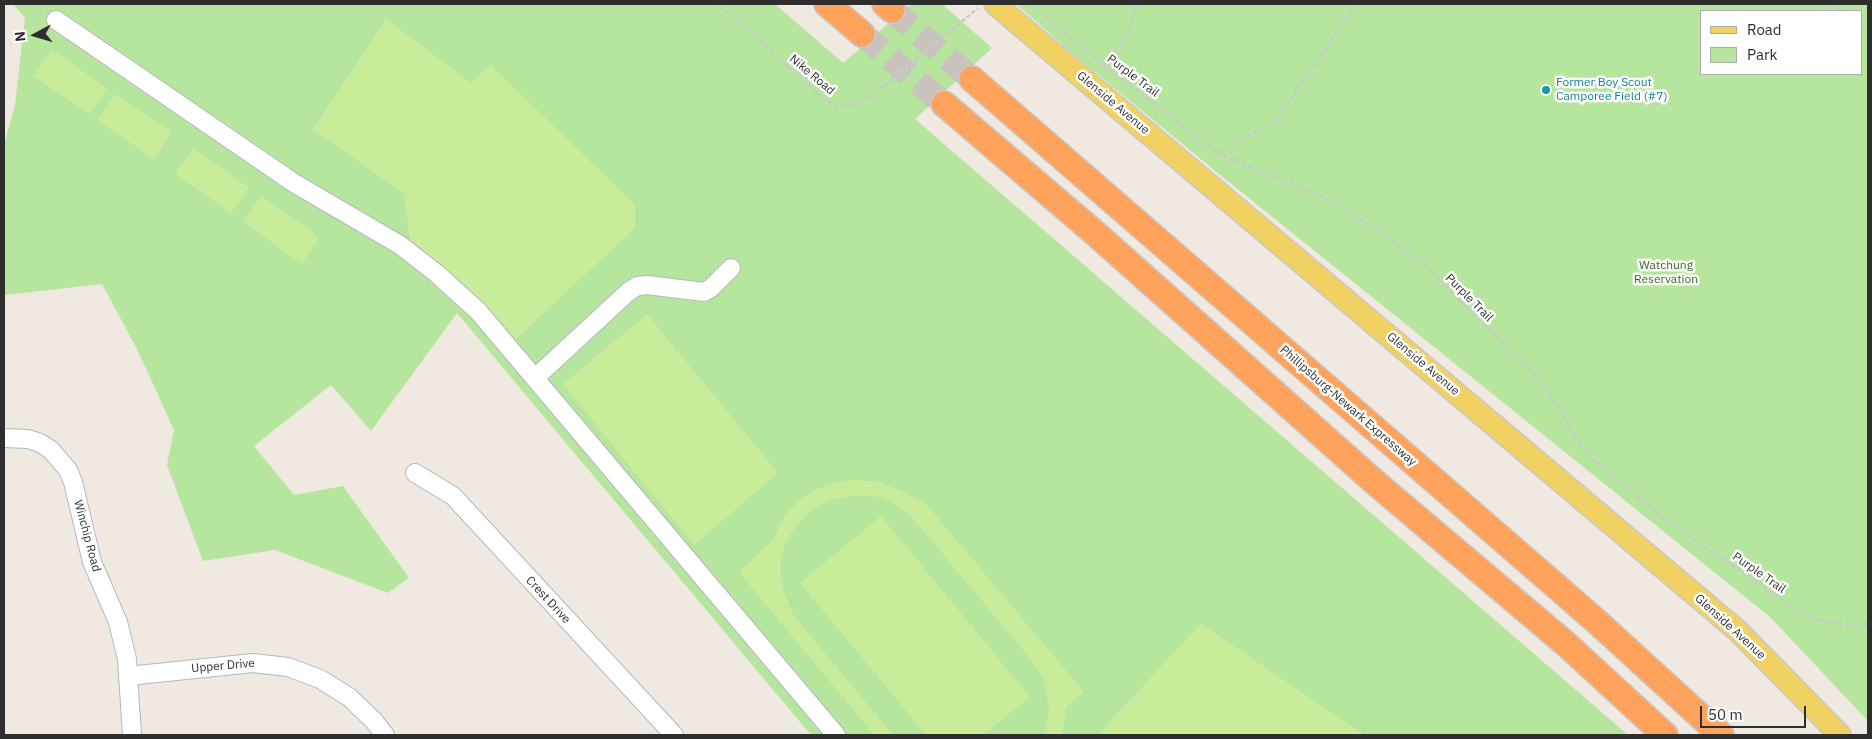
<!DOCTYPE html>
<html>
<head>
<meta charset="utf-8">
<style>
  body { margin:0 }
  #map { position:relative; width:1872px; height:739px; overflow:hidden; background:#efe9e1; font-family:"IBM Plex Sans",sans-serif }
  canvas { display:block }
  .frame { position:absolute; inset:0; border:5px solid #2e2e2e; pointer-events:none }
  .legend { position:absolute; left:1700px; top:10px; width:162px; height:65px; box-sizing:border-box; background:#fff; border:1px solid #ababab; margin:0; padding:6px 9px; list-style:none; font-size:15px; color:#2e2e2e }
  .legend li { display:flex; align-items:center; gap:10px; height:25px }
  .legend b { width:25px; border:1px solid #ababab }
  .north { position:absolute; left:10px; top:10px; width:50px; height:50px; -webkit-text-stroke:4px #fff; paint-order:stroke; rotate:264deg; font-size:14px; font-weight:700; line-height:20px; text-align:center; color:#2e2e2e }
  .north::after { content:''; display:block; margin:auto; width:18px; height:22px; background:#2e2e2e; clip-path:polygon(50% 0,100% 100%,50% 72%,0 100%) }
  .scale { position:absolute; left:1700px; top:706px; width:106px; height:22px; box-sizing:border-box; border:2px solid #2e2e2e; border-top:0; padding-left:6px; font-size:15px; line-height:18px; white-space:nowrap; color:#2e2e2e; -webkit-text-stroke:4px #fff; paint-order:stroke }
</style>
</head>
<body>
<div id="map">
<canvas width="1872" height="739"></canvas>
<div class="frame"></div>
<ul class="legend">
<li><b style="height:6px;background:#f2d163"></b>Road</li>
<li><b style="height:14px;background:#b6e59e"></b>Park</li>
</ul>
<div class="north">N</div>
<div class="scale">50 m</div>
</div>
<script>
const c = document.querySelector('canvas').getContext('2d');
c.lineJoin = 'round';
function paint(path, color) {
  c.fillStyle = color;
  c.fill(path, 'evenodd');
}
function shape(rows) {
  const path = new Path2D();
  for (const r of rows) {
    path.moveTo(r[0], r[1]);
    for (let i = 2; i < r.length; i += 2) path.lineTo(r[i], r[i + 1]);
  }
  return path;
}
function trace(path, color, width, dash) {
  c.strokeStyle = color;
  c.lineWidth = width;
  c.lineCap = dash ? 'butt' : 'round';
  c.setLineDash(dash || []);
  c.stroke(path);
}
function write(font, color, halo, rows, align = 'center') {
  c.font = font + ' "IBM Plex Sans",sans-serif';
  c.lineWidth = 5;
  c.setLineDash([]);
  c.textBaseline = 'middle';
  c.strokeStyle = halo;
  c.fillStyle = color;
  for (const [text, x, y, turn = 0] of rows) {
    c.save();
    c.translate(x, y);
    c.rotate((+turn || 0) * Math.PI / 180);
    c.textAlign = isNaN(turn) ? turn : align;
    if (halo) c.strokeText(text, 0, 0);
    c.fillText(text, 0, 0);
    c.restore();
  }
}
paint(shape([
  [13,4,775,4,843,63,911,4,942,4,992,48,915,119,1628,735,811,735,457,313,371,431,331,385,254,446,294,495,343,486,409,578,388,593,275,550,203,561,167,465,174,430,138,351,102,284,4,295,4,145,15,105,25,18],
  [1016,4,1868,4,1868,721,1770,617,1214,170,1079,59],
  [1861,11,1861,74,1701,74,1701,11]
]), '#b6e59e');
paint(shape([
  [386,19,471,83,491,65,635,205,635,228,515,340,411,247,404,194,313,129],
  [52,50,107,88,90,114,33,76],
  [115,94,172,132,154,159,97,120],
  [193,148,249,188,231,213,175,174],
  [261,196,319,237,302,264,243,222],
  [647,314,778,473,694,545,563,384],
  [853,480,879,482,902,491,927,505,1084,692,1066,707,1062,735,1044,735,1049,711,1047,694,1042,677,1033,662,916,522,904,510,891,502,879,497,855,495,830,500,817,506,806,516,790,534,784,547,781,559,781,575,783,590,794,616,893,735,874,735,739,572,772,541,786,514,803,497,828,484],
  [881,516,1030,697,983,735,926,735,800,583],
  [1201,624,1365,735,1099,735,1108,723]
]), '#c9ec9a');
trace(shape([
  [892,10,972,79],
  [862,34,944,104]
]), '#c8c4bd', 25, [25, 12]);
const minor = shape([
  [56,20,294,183,400,245,436,273,478,311,836,735],
  [535,378,628,292,637,286,647,285,704,292,711,288,731,268],
  [4,438,28,439,40,443,51,450,68,470,73,482,92,562,118,622,127,659,132,735],
  [415,473,453,496,674,735],
  [128,676,253,663,288,667,320,679,349,697,374,721,385,735]
]);
const major = shape([
  [995,4,1738,631,1840,735]
]);
const highway = shape([
  [827,4,862,34],
  [885,4,892,10],
  [972,79,1595,620,1721,735],
  [944,104,1096,234,1378,485,1566,644,1665,735]
]);
trace(minor, '#b4b7c1', 20);
trace(major, '#c9c9c9', 24);
trace(highway, '#c9c9c9', 28);
trace(shape([
  [715,4,730,14,824,99,832,103,847,106,858,103,870,97],
  [1029,4,1103,65,1220,154,1325,198,1379,231,1424,264,1548,390,1569,427,1589,456,1663,518,1796,609,1815,619,1842,624,1868,624],
  [1832,4,1843,11],
  [1861,28,1867,36,1868,41],
  [952,30,978,8],
  [1103,65,1128,34,1137,4],
  [1220,154,1252,133,1265,128,1276,120,1356,4]
]), '#c9c9c9', 2.5, [4, 2.5]);
trace(minor, '#fff', 18);
trace(major, '#f2d163', 21);
trace(highway, '#ffa35c', 25);
trace(shape([
  [870,97,952,30]
]), '#c9c9c9', 2.5, [4, 2.5]);
for (const [x, y, r, color] of [
  [1546,90,5,"#0f9aa8"]
]) {
  const dot = new Path2D();
  dot.arc(x, y, r, 0, 2 * Math.PI);
  c.fillStyle = color;
  c.fill(dot);
  trace(dot, '#fff', 2);
}
write('12px', '#2e2e2e', '#fff', [
  ["Nike Road",812,75,40],
  ["Purple Trail",1133,76,37],
  ["Glenside Avenue",1113,103,40],
  ["Purple Trail",1469,298,45],
  ["Glenside Avenue",1423,364,40],
  ["Phillipsburg-Newark Expressway",1348,406,41],
  ["Winchip Road",87,536,75],
  ["Purple Trail",1759,573,35],
  ["Crest Drive",548,600,47],
  ["Glenside Avenue",1730,627,42],
  ["Upper Drive",223,666,-5]
]);
write('12px', '#0d838f', '#fff', [
  ["Former Boy Scout",1556,83],
  ["Camporee Field (#7)",1556,97]
], 'left');
write('12px', '#2c6e1b', '#fff', [
  ["Watchung",1666,266],
  ["Reservation",1666,280]
]);
</script>
</body>
</html>
